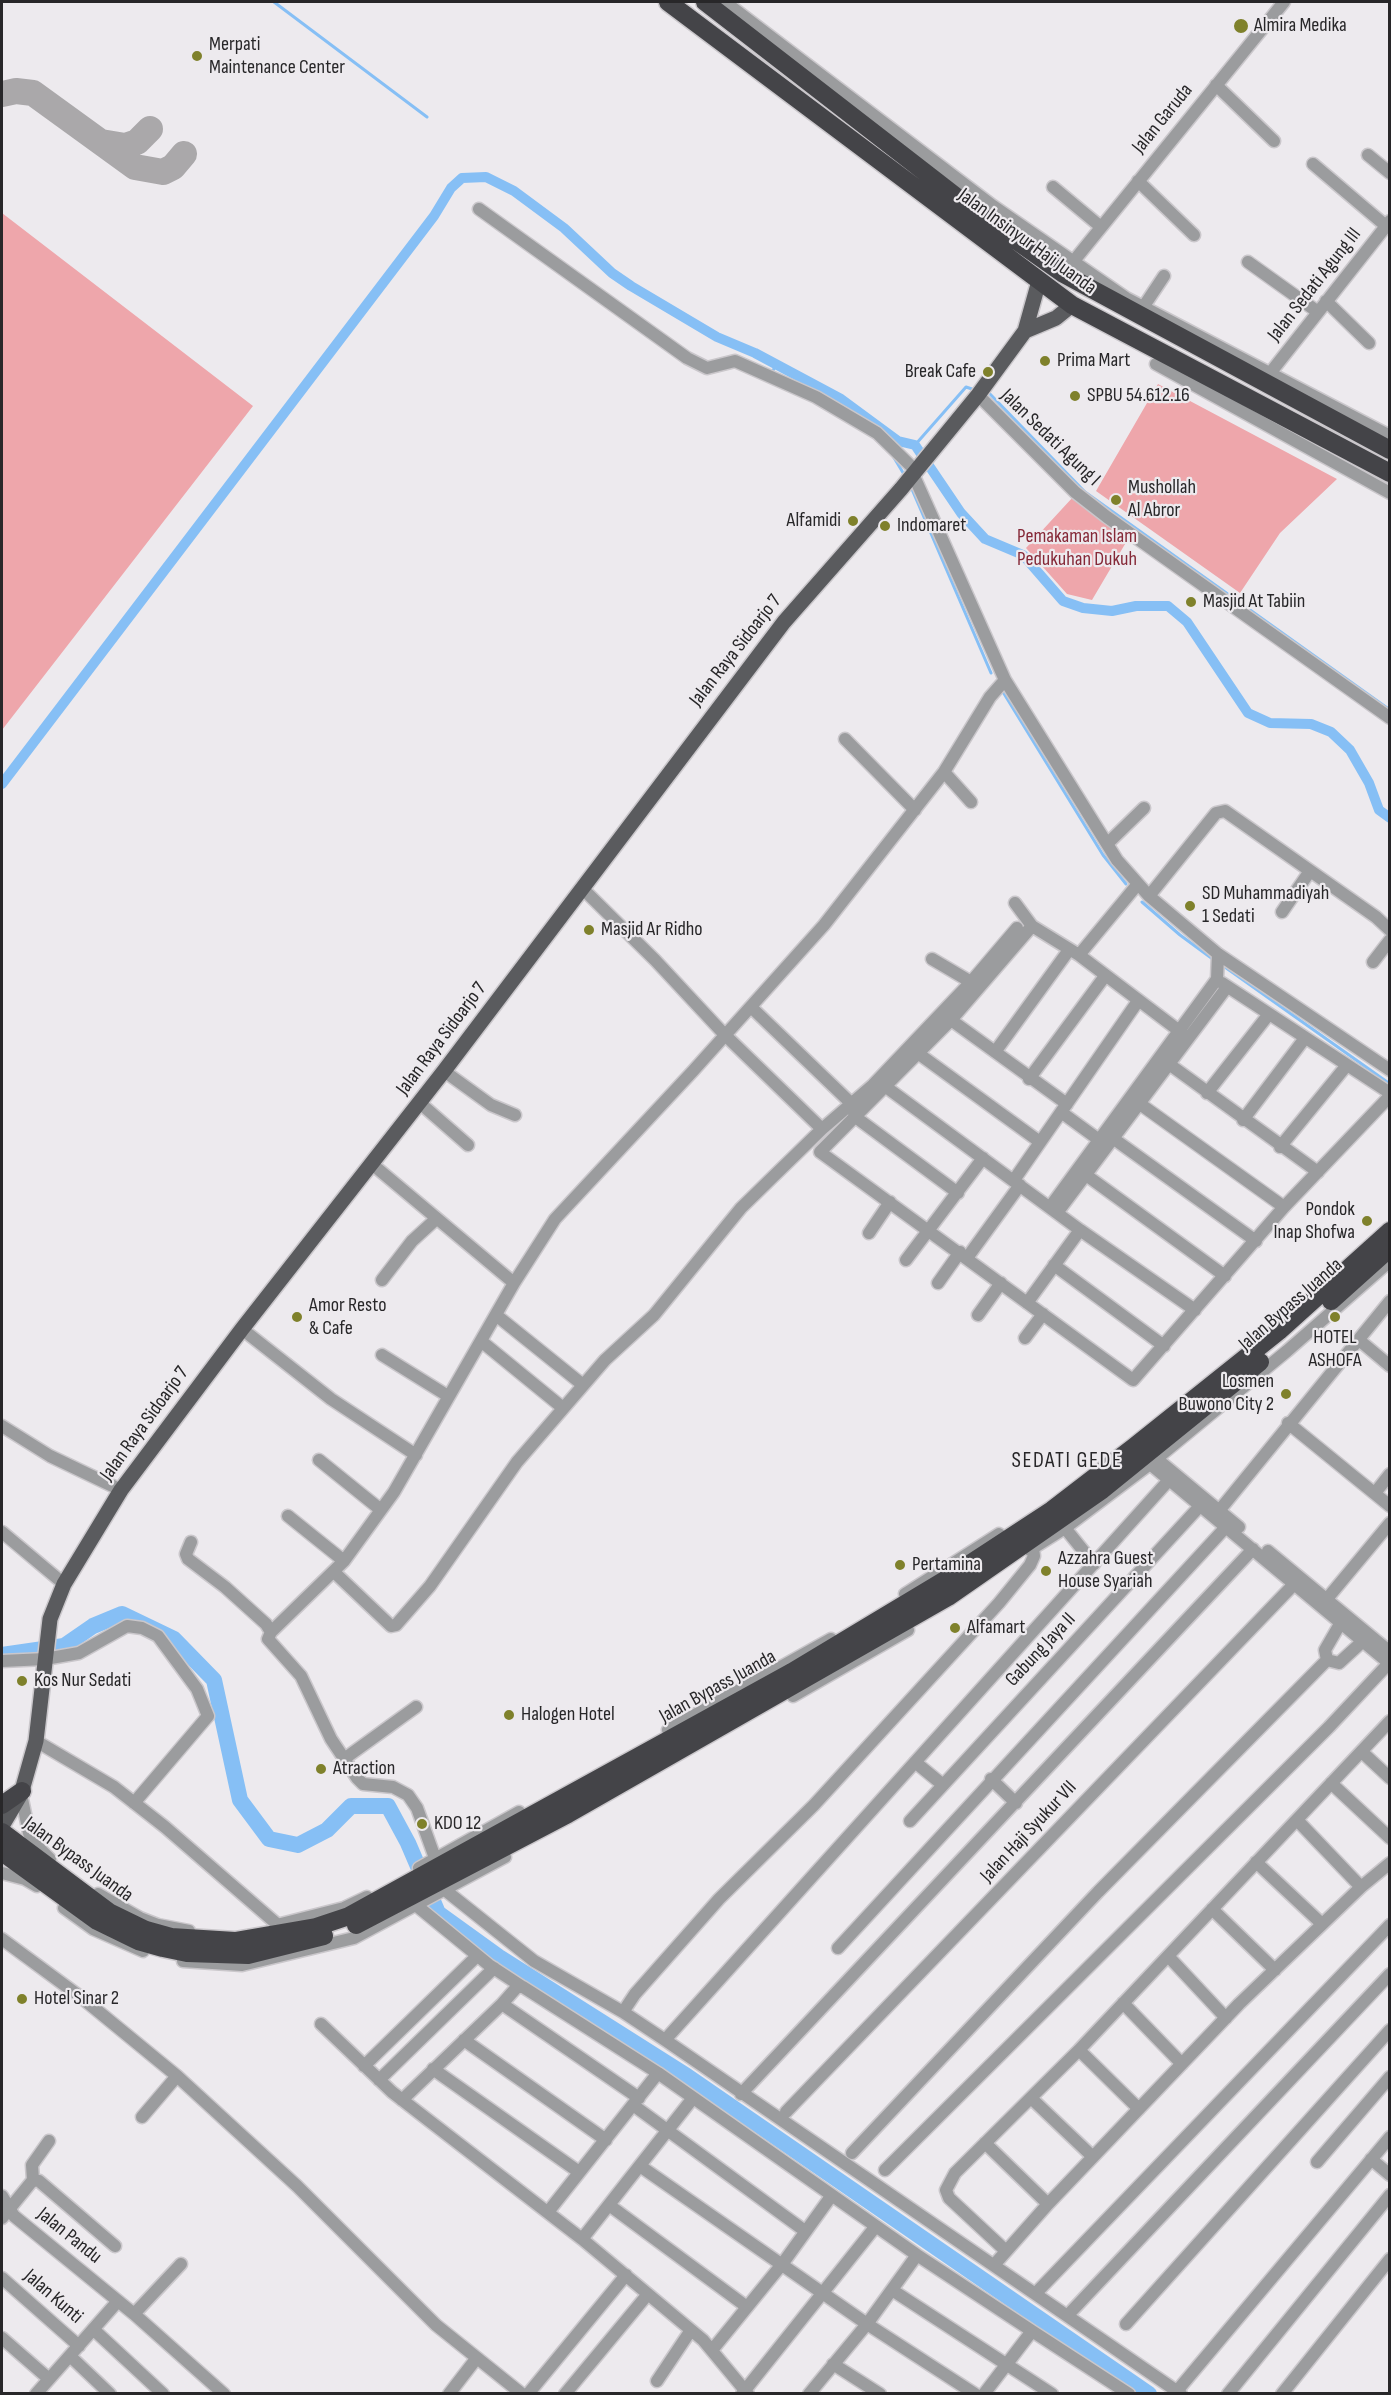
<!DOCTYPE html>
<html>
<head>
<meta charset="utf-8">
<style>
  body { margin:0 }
  #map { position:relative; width:1391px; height:2395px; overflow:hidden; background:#edeaee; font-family:"Sofia Sans Condensed",sans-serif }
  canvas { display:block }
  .frame { position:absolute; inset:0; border:3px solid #282729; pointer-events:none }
</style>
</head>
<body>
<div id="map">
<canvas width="1391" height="2395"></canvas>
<div class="frame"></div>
</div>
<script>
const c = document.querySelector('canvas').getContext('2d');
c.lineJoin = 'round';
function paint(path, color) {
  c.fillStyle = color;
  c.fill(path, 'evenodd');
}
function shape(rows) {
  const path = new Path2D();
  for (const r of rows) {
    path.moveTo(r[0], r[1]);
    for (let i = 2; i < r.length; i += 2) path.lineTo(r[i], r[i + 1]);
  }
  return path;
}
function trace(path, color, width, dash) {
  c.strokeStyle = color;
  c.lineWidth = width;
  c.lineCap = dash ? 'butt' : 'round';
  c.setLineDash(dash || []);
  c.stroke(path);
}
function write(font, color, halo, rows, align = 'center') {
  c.font = font + ' "Sofia Sans Condensed",sans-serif';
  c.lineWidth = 4.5;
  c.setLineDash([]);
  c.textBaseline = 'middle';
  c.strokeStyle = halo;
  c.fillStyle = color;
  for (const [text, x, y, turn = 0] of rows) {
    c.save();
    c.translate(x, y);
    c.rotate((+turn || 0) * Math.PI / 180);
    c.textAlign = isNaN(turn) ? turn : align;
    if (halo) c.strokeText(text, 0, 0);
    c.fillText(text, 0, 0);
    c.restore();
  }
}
paint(shape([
  [2,213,253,406,2,730],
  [1158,384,1337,479,1280,533,1240,593,1096,491],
  [1073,497,1128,539,1092,600,1067,594,1026,548]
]), '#eea6ab');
trace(shape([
  [274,2,427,117],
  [772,373,776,364],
  [990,394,1085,492,1390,710],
  [915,445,966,387,972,389],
  [893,456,905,476],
  [911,487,991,673],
  [1003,692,1103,855,1126,884],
  [1142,902,1180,935,1214,960],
  [1222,965,1390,1084]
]), '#86bff5', 3);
trace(shape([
  [2,784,434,216,451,188,462,178,486,177,514,191,564,228,612,273,631,286,717,337,755,353,841,399,898,441,915,445,961,513,985,539,1023,555,1063,601,1083,608,1112,611,1136,606,1168,606,1187,622,1248,713,1270,723,1311,724,1331,732,1350,750,1369,783,1379,810,1390,818]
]), '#86bff5', 10);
trace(shape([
  [2,1655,64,1646,93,1626,122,1614,174,1639,214,1680,240,1800,269,1839,298,1845,327,1830,351,1806,388,1806,408,1843,438,1913,499,1957,687,2076,1149,2394]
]), '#86bff5', 16);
trace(shape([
  [2,94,16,91,33,93,135,167,163,172,173,167,184,154],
  [101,142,125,146,137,142,150,129]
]), '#aaa8aa', 26);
const minor = shape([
  [725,2,993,206,1126,298,1390,436],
  [1216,85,1274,141],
  [1368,155,1390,173],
  [1313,164,1386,226],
  [1138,181,1194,235],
  [1053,187,1101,227],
  [479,209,687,358,707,368,735,361,816,397,877,433,916,471],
  [1073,262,1284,2],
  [1248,262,1318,312],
  [1326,301,1369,343],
  [1144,306,1164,276],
  [1156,364,1390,493],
  [1271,372,1390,221],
  [978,395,1075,492,1107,517,1390,718],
  [913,474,1005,680,1117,860,1149,896,1218,954,1390,1070],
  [845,739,915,810],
  [944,772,971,802],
  [1107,844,1144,808],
  [582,888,655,960,724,1034,822,1129],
  [1149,896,1216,813,1225,811,1376,917,1390,930],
  [1015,903,1032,926,1079,955,1182,1033],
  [1282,912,1310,871],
  [1032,926,951,1020,820,1152,1133,1380,1284,1207,1390,1096],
  [1079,955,1137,885],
  [1373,962,1390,940],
  [971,982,1017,928],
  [1222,983,1390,1093],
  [751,1007,856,1108],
  [951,1020,1067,1104],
  [995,1052,1069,950],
  [919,1054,1040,1142],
  [1162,1059,1318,1172],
  [444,1071,491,1105,515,1115],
  [1029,1079,1105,976],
  [886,1087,1080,1230,1195,1310],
  [1207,1093,1269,1014],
  [420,1103,468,1145],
  [1140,1104,1284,1207],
  [1061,1112,1106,1145],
  [854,1116,958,1193],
  [1243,1120,1305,1038],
  [1114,1139,1256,1241],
  [1280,1147,1347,1065],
  [372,1164,514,1283],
  [1086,1175,1225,1276],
  [1014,1180,1138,1001],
  [1050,1207,1217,979,1218,954],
  [1057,1213,1227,987],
  [869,1233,890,1202],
  [967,1258,1020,1185],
  [906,1260,983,1158],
  [1054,1265,1164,1346],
  [382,1280,412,1241,435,1220],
  [938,1283,960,1252],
  [1027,1303,1080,1230],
  [496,1315,583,1385],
  [978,1315,1001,1283],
  [242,1329,331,1399,416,1455],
  [1025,1338,1043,1314],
  [1359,1340,1390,1366],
  [481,1341,563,1408],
  [382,1355,448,1396],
  [1288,1423,1390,1506],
  [2,1426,50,1456,121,1490],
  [1144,1459,1390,1664],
  [1157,1459,1239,1527],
  [319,1460,381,1510],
  [1375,1493,1390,1474],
  [288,1516,344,1561],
  [1214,1517,1390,1301],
  [1065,1528,1094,1564],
  [2,1532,64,1584],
  [191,1542,186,1554,188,1559,225,1587,266,1624,271,1632],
  [1030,1550,1065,1528,1150,1464,1287,1351,1390,1261],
  [1268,1551,1390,1652],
  [334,1572,391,1626,396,1625,430,1586,517,1462,605,1360,654,1315,741,1208,822,1129,873,1085,971,982,932,959],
  [905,1594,999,1534],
  [1326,1600,1390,1523],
  [1340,1624,1325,1650,1327,1660,1339,1663,1363,1641],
  [2,1661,45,1659,79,1653,127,1626,142,1628,158,1636,197,1689,208,1716,134,1803],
  [793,1696,908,1630],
  [668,1730,831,1639],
  [36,1741,114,1787,165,1827,278,1925],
  [1362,1752,1390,1778],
  [344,1759,416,1707],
  [915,1762,943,1785],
  [991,1779,1016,1803],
  [1331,1783,1390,1838],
  [21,1794,29,1833,34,1843,50,1859],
  [1297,1820,1361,1887],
  [910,1821,1200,1506],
  [435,1858,417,1808,408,1795,393,1787,363,1784,357,1778,331,1739,301,1676,268,1639,271,1632,344,1561,394,1492,514,1283,555,1219,693,1071,824,925,944,772,990,697,1005,680],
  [1256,1862,1322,1924],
  [419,1868,519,1812],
  [2,1873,25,1879,37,1886],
  [445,1890,534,1961,623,2012,665,2040,1181,2394],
  [98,1894,140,1918,158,1925,189,1931],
  [417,1906,489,1965,521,1986],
  [64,1908,93,1929,143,1951],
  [1212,1909,1275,1970],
  [281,1924,344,1908,367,1897],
  [2,1939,82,1998,177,2076,297,2186,436,2325,522,2394],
  [838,1948,1226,1527],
  [1168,1956,1226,2018],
  [183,1961,242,1965,354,1938,505,1857],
  [1123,2003,1182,2064],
  [502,2004,517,1987,523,1987,658,2073,917,2255,1032,2331],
  [623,2012,635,1994,719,1899,814,1805,999,1603,1030,1565,1034,1556,1033,1548],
  [321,2024,392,2092,582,2239,703,2340,748,2394],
  [464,2040,606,2140],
  [665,2040,1169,1480],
  [1079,2050,1139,2109],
  [364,2066,477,1956],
  [433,2069,579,2172],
  [379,2080,494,1968],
  [741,2094,1253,1549],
  [1031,2098,1093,2157],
  [402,2100,502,2004,639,2098],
  [633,2105,805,2231],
  [786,2112,1300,1578],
  [142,2117,177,2076],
  [985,2143,1048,2204],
  [852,2153,1098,1892,1327,1660],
  [1371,2159,1390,2175],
  [1317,2162,1390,2077],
  [640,2166,867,2324,975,2394],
  [885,2170,1329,1727,1389,1663],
  [33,2180,32,2165,49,2141],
  [2,2196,14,2216,134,2314,224,2394],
  [609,2205,747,2307],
  [548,2212,658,2073],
  [2,2218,33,2180,39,2181,115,2246],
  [582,2239,693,2098],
  [1006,2251,949,2198,946,2190,955,2173,1079,2050,1390,1721],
  [994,2265,1048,2204,1239,2004,1361,1887,1390,1863],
  [2,2278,79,2346],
  [892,2290,1052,2394],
  [1036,2293,1390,1925],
  [134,2314,181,2264],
  [1068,2315,1390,1974],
  [1126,2324,1390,2030],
  [93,2329,163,2394],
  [2,2338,49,2379],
  [713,2349,783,2263,832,2195],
  [70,2356,110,2394],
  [833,2364,880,2394],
  [657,2381,691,2330],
  [1177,2391,1390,2137],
  [36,2394,118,2301],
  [449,2394,476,2359],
  [528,2394,626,2275],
  [565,2394,648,2294],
  [742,2394,876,2226],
  [809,2394,867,2324,917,2255],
  [984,2394,1032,2331,1129,2394],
  [1228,2394,1390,2195],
  [1282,2394,1390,2259]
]);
const major = shape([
  [1025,331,1056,318,1072,305],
  [2,1826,21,1794,36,1741,50,1619,64,1584,121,1490,242,1329,444,1071,784,622,901,489,978,395,1025,331,1039,281]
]);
const highway = shape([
  [668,2,1072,305,1390,473],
  [705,2,984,218,1062,273,1390,450],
  [1331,1301,1390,1248],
  [2,1805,22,1791],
  [2,1832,109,1912,146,1930,171,1937,235,1941,316,1927,349,1916,792,1672,945,1580,1052,1510,1134,1447,1279,1331,1390,1231],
  [2,1852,97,1921,138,1941,163,1948,187,1953,248,1955,324,1936],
  [356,1925,568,1814,948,1597,1102,1490,1260,1362]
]);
trace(minor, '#cac7cb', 15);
trace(major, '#cac7cb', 18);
trace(highway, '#cac7cb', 21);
trace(minor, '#9b9c9e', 12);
trace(major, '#5a5b5e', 15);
trace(highway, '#444448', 18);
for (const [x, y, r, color] of [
  [1241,26,8,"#7f812b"],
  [197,56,6,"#7f812b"],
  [1045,361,6,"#7f812b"],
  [988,372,6,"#7f812b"],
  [1075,396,6,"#7f812b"],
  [1116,500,6,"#7f812b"],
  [853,521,6,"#7f812b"],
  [885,526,6,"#7f812b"],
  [1191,602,6,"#7f812b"],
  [1190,906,6,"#7f812b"],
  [589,930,6,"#7f812b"],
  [1367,1221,6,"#7f812b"],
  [297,1317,6,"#7f812b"],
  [1335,1317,6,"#7f812b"],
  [1286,1394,6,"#7f812b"],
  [900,1565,6,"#7f812b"],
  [1046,1571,6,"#7f812b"],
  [955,1628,6,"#7f812b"],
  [22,1681,6,"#7f812b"],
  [509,1715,6,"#7f812b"],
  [321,1769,6,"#7f812b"],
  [422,1824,6,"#7f812b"],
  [22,1999,6,"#7f812b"]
]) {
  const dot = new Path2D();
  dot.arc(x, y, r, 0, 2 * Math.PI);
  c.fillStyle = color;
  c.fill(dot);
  trace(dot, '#edeaee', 2);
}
write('20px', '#282729', '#edeaee', [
  ["Almira Medika",1254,26],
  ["Merpati",209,45],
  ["Maintenance Center",209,68],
  ["Prima Mart",1057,361],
  ["Break Cafe",976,372,"right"],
  ["SPBU 54.612.16",1087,396],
  ["Mushollah",1128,488],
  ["Al Abror",1128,511],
  ["Alfamidi",841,521,"right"],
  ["Indomaret",897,526],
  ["Masjid At Tabiin",1203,602],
  ["SD Muhammadiyah",1202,894],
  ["1 Sedati",1202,917],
  ["Masjid Ar Ridho",601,930],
  ["Pondok",1355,1210,"right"],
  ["Inap Shofwa",1355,1233,"right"],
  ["Amor Resto",309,1306],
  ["& Cafe",309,1329],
  ["HOTEL",1335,1338,"center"],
  ["ASHOFA",1335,1361,"center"],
  ["Losmen",1274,1382,"right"],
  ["Buwono City 2",1274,1405,"right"],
  ["Azzahra Guest",1058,1559],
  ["House Syariah",1058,1582],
  ["Pertamina",912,1565],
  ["Alfamart",967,1628],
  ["Kos Nur Sedati",34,1681],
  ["Halogen Hotel",521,1715],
  ["Atraction",333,1769],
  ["KDO 12",434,1824],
  ["Hotel Sinar 2",34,1999]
], 'left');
write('20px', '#282729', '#edeaee', [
  ["Jalan Garuda",1163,119,-51],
  ["Jalan Insinyur Haji Juanda",1027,242,36],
  ["Jalan Sedati Agung III",1315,285,-52],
  ["Jalan Sedati Agung I",1050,438,44],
  ["Jalan Raya Sidoarjo 7",736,651,-52],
  ["Jalan Raya Sidoarjo 7",442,1039,-53],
  ["Jalan Bypass Juanda",1291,1305,-41],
  ["Jalan Raya Sidoarjo 7",145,1424,-54],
  ["Gabung Jaya II",1041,1650,-47],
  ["Jalan Bypass Juanda",718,1687,-29],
  ["Jalan Haji Syukur VII",1029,1832,-47],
  ["Jalan Bypass Juanda",78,1860,36],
  ["Jalan Pandu",69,2236,39],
  ["Jalan Kunti",53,2297,41]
]);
write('20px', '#852837', '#edeaee', [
  ["Pemakaman Islam",1077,537],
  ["Pedukuhan Dukuh",1077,560]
]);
c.letterSpacing = '1.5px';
write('22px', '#282729', '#edeaee', [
  ["SEDATI GEDE",1067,1461]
]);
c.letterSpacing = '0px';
</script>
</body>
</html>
